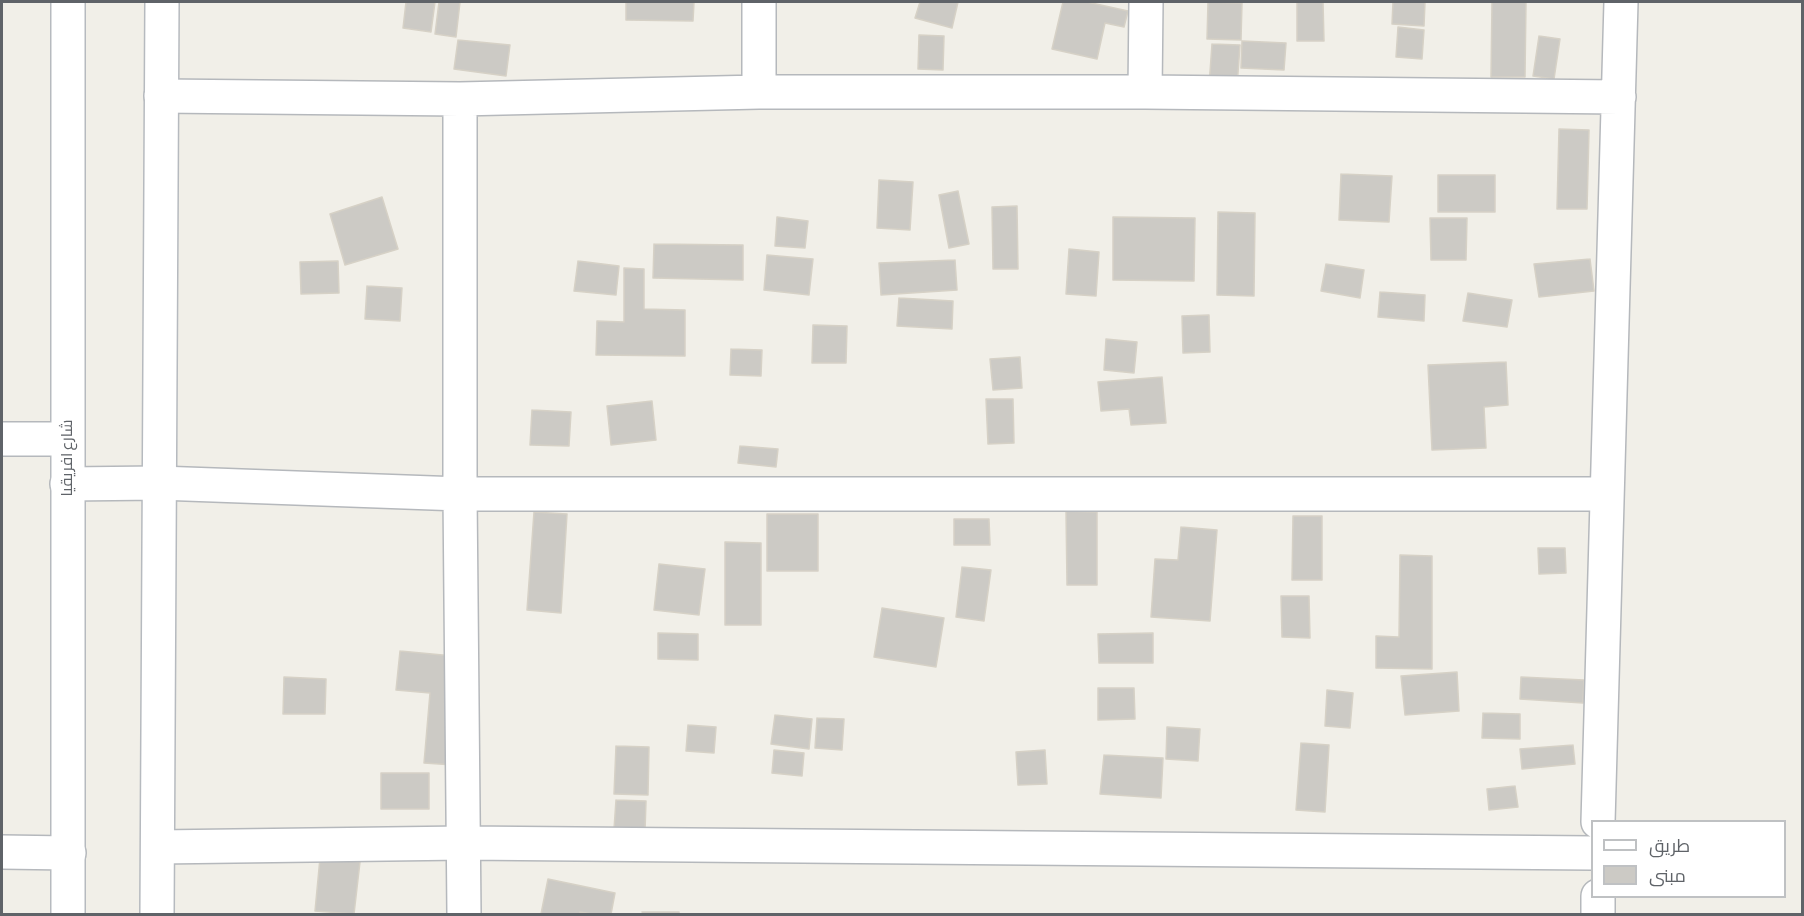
<!DOCTYPE html>
<html>
<head>
<meta charset="utf-8">
<style>
  body { margin:0 }
  #map { position:relative; width:1804px; height:916px; overflow:hidden; background:#f1efe8; font-family:"Asap Condensed",Cairo,sans-serif }
  canvas { display:block }
  .frame { position:absolute; inset:0; border:3px solid #5f6368; pointer-events:none }
  .legend { position:absolute; left:1591px; top:820px; width:195px; height:78px; box-sizing:border-box; background:#fff; border:2px solid #bfc1c3; margin:0; padding:8px 10px; list-style:none; font-size:18px; color:#5f6368 }
  .legend li { display:flex; align-items:center; gap:12px; height:30px }
  .legend b { width:30px; border:2px solid #bfc1c3 }
</style>
</head>
<body>
<div id="map">
<canvas width="1804" height="916"></canvas>
<div class="frame"></div>
<ul class="legend">
<li><b style="height:8px;background:#fff"></b>طريق</li>
<li><b style="height:16px;background:#cccac5"></b>مبنى</li>
</ul>
</div>
<script>
const c = document.querySelector('canvas').getContext('2d');
c.lineJoin = 'round';
function paint(path, color) {
  c.fillStyle = color;
  c.fill(path, 'evenodd');
}
function shape(rows) {
  const path = new Path2D();
  for (const r of rows) {
    path.moveTo(r[0], r[1]);
    for (let i = 2; i < r.length; i += 2) path.lineTo(r[i], r[i + 1]);
  }
  return path;
}
function trace(path, color, width, dash) {
  c.strokeStyle = color;
  c.lineWidth = width;
  c.lineCap = dash ? 'butt' : 'round';
  c.setLineDash(dash || []);
  c.stroke(path);
}
function write(font, color, halo, rows, align = 'center') {
  c.font = font + ' "Asap Condensed",Cairo,sans-serif';
  c.lineWidth = 6;
  c.setLineDash([]);
  c.textBaseline = 'middle';
  c.strokeStyle = halo;
  c.fillStyle = color;
  for (const [text, x, y, turn = 0] of rows) {
    c.save();
    c.translate(x, y);
    c.rotate((+turn || 0) * Math.PI / 180);
    c.textAlign = isNaN(turn) ? turn : align;
    if (halo) c.strokeText(text, 0, 0);
    c.fillText(text, 0, 0);
    c.restore();
  }
}
const building = shape([
  [406,2,435,2,431,32,403,28,406,2],
  [439,2,460,2,456,37,435,34,439,2],
  [626,2,694,2,693,21,626,20,626,2],
  [920,2,958,2,952,28,915,18,920,2],
  [1063,2,1087,2,1128,11,1124,27,1105,23,1097,59,1052,49,1063,2],
  [1208,2,1242,3,1241,40,1207,39,1208,2],
  [1297,2,1323,2,1324,41,1297,41,1297,2],
  [1393,2,1425,2,1424,26,1392,24,1393,2],
  [1492,2,1526,2,1525,77,1491,77,1492,2],
  [1398,27,1424,30,1422,59,1396,57,1398,27],
  [919,35,944,36,943,70,918,69,919,35],
  [1539,36,1560,39,1554,79,1533,76,1539,36],
  [458,40,510,45,506,76,454,69,458,40],
  [1242,41,1286,43,1284,70,1241,68,1242,41],
  [1212,44,1240,45,1237,87,1209,86,1212,44],
  [1559,129,1589,130,1587,209,1557,209,1559,129],
  [1341,174,1392,176,1389,222,1339,220,1341,174],
  [1438,175,1495,175,1495,212,1438,212,1438,175],
  [879,180,913,182,910,230,877,228,879,180],
  [958,191,969,244,949,248,939,195,958,191],
  [382,197,398,249,345,265,330,214,382,197],
  [1017,206,1018,269,993,269,992,207,1017,206],
  [1218,212,1255,213,1254,296,1217,295,1218,212],
  [777,217,808,221,805,248,775,246,777,217],
  [1113,217,1195,218,1194,281,1113,280,1113,217],
  [1430,218,1467,218,1466,260,1431,260,1430,218],
  [654,244,743,245,743,280,653,278,654,244],
  [1069,249,1099,252,1096,296,1066,294,1069,249],
  [767,255,813,259,809,295,764,290,767,255],
  [1590,259,1594,291,1539,297,1534,264,1590,259],
  [955,260,957,290,881,295,879,263,955,260],
  [338,261,339,293,301,294,300,262,338,261],
  [578,261,619,266,616,295,574,291,578,261],
  [1326,264,1364,270,1360,298,1321,291,1326,264],
  [624,268,644,269,644,309,685,310,685,356,596,355,597,321,624,322,624,268],
  [367,286,402,288,400,321,365,319,367,286],
  [1380,292,1425,295,1424,321,1378,317,1380,292],
  [1468,293,1512,300,1507,327,1463,321,1468,293],
  [899,298,953,301,952,329,897,326,899,298],
  [1209,315,1210,352,1183,353,1182,316,1209,315],
  [813,325,847,326,846,363,812,363,813,325],
  [1106,339,1137,342,1134,373,1104,370,1106,339],
  [731,349,762,350,761,376,730,375,731,349],
  [1020,357,1022,388,993,390,990,359,1020,357],
  [1506,362,1508,405,1484,407,1486,448,1432,450,1428,365,1506,362],
  [1162,377,1166,423,1131,425,1129,409,1101,411,1098,382,1162,377],
  [986,399,1013,399,1014,443,988,444,986,399],
  [652,401,656,440,611,445,607,406,652,401],
  [532,410,571,412,569,446,530,445,532,410],
  [740,446,778,449,776,467,738,463,740,446],
  [1066,511,1097,512,1097,585,1067,585,1066,511],
  [534,512,567,514,561,613,527,610,534,512],
  [767,514,818,514,818,571,767,571,767,514],
  [1293,516,1322,516,1322,580,1292,580,1293,516],
  [954,519,989,519,990,545,954,545,954,519],
  [1181,527,1217,530,1210,621,1151,617,1155,559,1178,560,1181,527],
  [725,542,761,543,761,625,725,625,725,542],
  [1538,548,1565,548,1566,573,1539,574,1538,548],
  [1400,555,1432,556,1432,669,1376,668,1376,636,1399,637,1400,555],
  [659,564,705,569,699,615,654,610,659,564],
  [962,567,991,570,984,621,956,617,962,567],
  [1281,596,1309,596,1310,638,1282,637,1281,596],
  [882,608,944,618,936,667,874,657,882,608],
  [658,633,698,634,698,660,658,659,658,633],
  [1153,633,1153,663,1099,663,1098,634,1153,633],
  [400,651,464,657,454,765,424,763,430,693,396,690,400,651],
  [1457,672,1459,711,1405,715,1401,676,1457,672],
  [284,677,326,679,325,714,283,714,284,677],
  [1521,677,1584,680,1583,703,1520,699,1521,677],
  [1098,688,1134,688,1135,719,1098,720,1098,688],
  [1327,690,1353,693,1350,728,1325,726,1327,690],
  [1483,713,1520,714,1520,739,1482,738,1483,713],
  [775,715,812,719,809,749,771,744,775,715],
  [817,718,844,719,842,750,815,748,817,718],
  [688,725,716,727,714,753,686,751,688,725],
  [1167,727,1200,729,1198,761,1166,759,1167,727],
  [1301,743,1329,745,1325,812,1296,810,1301,743],
  [1573,745,1575,764,1522,769,1520,749,1573,745],
  [616,746,649,747,648,795,614,794,616,746],
  [774,750,804,753,802,776,772,773,774,750],
  [1045,750,1047,784,1018,785,1016,752,1045,750],
  [1104,755,1163,758,1161,798,1100,794,1104,755],
  [381,773,429,773,429,809,381,809,381,773],
  [1515,786,1518,807,1489,810,1487,789,1515,786],
  [616,800,646,801,645,831,614,829,616,800],
  [320,858,360,862,354,914,315,911,320,858],
  [548,879,615,893,611,914,592,914,580,912,580,914,541,914,548,879],
  [642,912,679,912,679,914,643,914,642,912]
]);
paint(building, '#cccac5');
trace(building, '#d6d1c6', 1.5);
const street = shape([
  [759,2,759,92],
  [1145,92,1146,2],
  [161,96,460,99,759,92,1145,92,1619,97],
  [460,99,460,494,464,914],
  [2,439,67,439],
  [67,484,159,483,460,494,1607,494],
  [1598,822,1621,2],
  [158,847,464,843,1592,853],
  [2,852,69,853],
  [1598,896,1598,914]
]);
const secondary = shape([
  [68,914,68,2],
  [157,914,162,2]
]);
trace(street, '#b5b8bc', 36);
trace(secondary, '#b6babf', 36);
trace(street, '#fff', 33);
trace(secondary, '#fff', 33);
write('16px', '#5f6368', '#fff', [
  ["شارع افريقيا",67,458,-90]
]);
</script>
</body>
</html>
